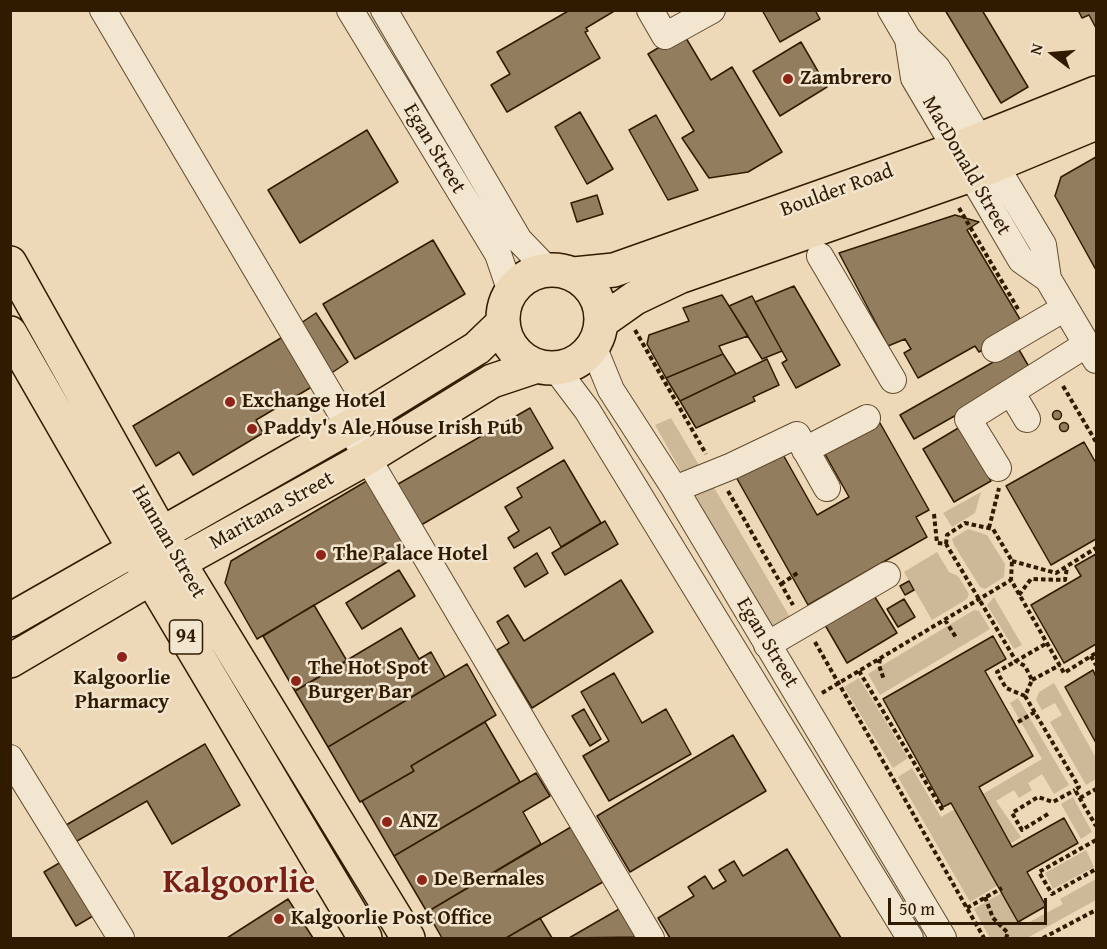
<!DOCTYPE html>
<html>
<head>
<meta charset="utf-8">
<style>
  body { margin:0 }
  #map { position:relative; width:1107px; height:949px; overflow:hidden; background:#edd8b7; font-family:"Gentium Book Plus",serif }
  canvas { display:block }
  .frame { position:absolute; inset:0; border:12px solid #311b00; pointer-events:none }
  .north { position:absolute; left:1023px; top:24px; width:60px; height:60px; -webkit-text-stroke:4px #f3e6d0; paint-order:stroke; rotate:286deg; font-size:16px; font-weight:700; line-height:24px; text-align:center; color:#311b00 }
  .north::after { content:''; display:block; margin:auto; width:21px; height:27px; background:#311b00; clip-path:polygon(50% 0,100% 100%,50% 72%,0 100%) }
  .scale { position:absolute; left:888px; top:898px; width:159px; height:27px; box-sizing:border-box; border:3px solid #311b00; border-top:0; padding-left:8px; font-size:18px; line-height:21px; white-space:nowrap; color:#311b00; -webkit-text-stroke:4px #f3e6d0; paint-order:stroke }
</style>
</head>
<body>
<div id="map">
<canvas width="1107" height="949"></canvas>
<div class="frame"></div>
<div class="north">N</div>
<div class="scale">50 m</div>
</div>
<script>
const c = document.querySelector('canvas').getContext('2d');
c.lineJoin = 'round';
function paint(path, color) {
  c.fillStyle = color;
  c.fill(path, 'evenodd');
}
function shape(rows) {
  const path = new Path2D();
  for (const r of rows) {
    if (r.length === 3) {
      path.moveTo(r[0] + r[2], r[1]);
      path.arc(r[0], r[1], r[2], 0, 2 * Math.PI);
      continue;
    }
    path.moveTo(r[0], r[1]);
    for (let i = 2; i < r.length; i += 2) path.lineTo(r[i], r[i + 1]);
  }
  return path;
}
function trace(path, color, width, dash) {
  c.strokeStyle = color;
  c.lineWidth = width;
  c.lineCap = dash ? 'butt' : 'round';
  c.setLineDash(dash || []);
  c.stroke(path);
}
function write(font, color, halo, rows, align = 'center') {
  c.font = font + ' "Gentium Book Plus",serif';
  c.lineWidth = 5;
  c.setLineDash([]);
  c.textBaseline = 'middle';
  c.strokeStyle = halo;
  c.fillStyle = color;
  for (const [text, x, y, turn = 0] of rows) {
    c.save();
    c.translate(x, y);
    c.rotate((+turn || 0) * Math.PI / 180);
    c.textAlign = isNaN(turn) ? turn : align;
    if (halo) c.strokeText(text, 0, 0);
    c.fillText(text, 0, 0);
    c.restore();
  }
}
paint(shape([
  [671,418,700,467,682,473,655,425],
  [712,484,791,619,773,629,694,494],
  [981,492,975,513,952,527,943,513],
  [968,529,987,535,1005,564,1004,577,985,589,980,587,954,545,952,539],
  [937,552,949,572,958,576,969,594,967,599,932,620,904,572],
  [994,597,1022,645,1014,649,987,605],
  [974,610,979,611,990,629,880,695,868,674],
  [859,678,908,758,893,768,844,687],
  [1054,683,1096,758,1096,779,1086,785,1050,722,1062,715,1055,703,1042,710,1036,700,1039,692],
  [1018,698,1069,785,1054,794,1042,774,1028,783,1032,790,1019,798,1014,790,996,801,1021,837,1007,846,978,797,1042,759,1010,703],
  [912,768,941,817,957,808,1000,884,970,902,898,777],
  [1073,797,1092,832,1081,839,1061,804],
  [1086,850,1094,867,1053,889,1045,873],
  [1096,879,1096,900,1027,938,990,938,974,909,1005,891,1024,925,1063,904,1060,899]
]), '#cdb898');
const building = shape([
  [570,10,616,10,586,28,588,31,585,32,600,58,507,112,491,85,510,74,497,52,570,10],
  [762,10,815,10,820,19,780,42,762,10],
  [945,10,982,10,1028,87,1001,103,945,10],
  [1078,10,1096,10,1096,28,1089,15,1082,18,1078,10],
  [683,33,711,80,732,67,782,152,748,172,709,178,682,138,694,131,648,54,683,33],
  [801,42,827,87,780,116,753,71,801,42],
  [580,112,613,169,587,184,555,127,580,112],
  [656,115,698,190,668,200,629,130,656,115],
  [367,130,398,182,300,243,268,190,367,130],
  [1096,157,1096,270,1055,196,1061,177,1096,157],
  [597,195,603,214,577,222,571,203,597,195],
  [955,215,979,222,967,230,1024,326,979,352,975,346,918,378,904,353,911,349,905,339,888,346,839,253,955,215],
  [433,240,465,294,355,359,323,304,433,240],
  [794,286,840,365,796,388,782,363,787,360,755,302,794,286],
  [722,295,748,336,719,346,723,354,666,378,647,344,649,335,689,321,683,308,722,295],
  [752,296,782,351,762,359,729,306,752,296],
  [316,313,348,362,330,374,298,325,316,313],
  [286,335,315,385,256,420,263,433,193,475,179,452,156,466,133,426,286,335],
  [1018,348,1032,372,914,439,900,415,1018,348],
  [723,354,736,374,680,401,666,378,723,354],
  [767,359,779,385,753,397,755,401,696,428,680,401,767,359],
  [530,408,553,448,416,528,393,487,530,408],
  [1057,415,4.5],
  [1064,427,4.5],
  [880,423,929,510,916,517,927,537,808,605,736,477,781,451,817,515,849,497,825,454,880,423],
  [960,427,991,481,954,502,923,449,960,427],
  [1084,442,1096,463,1096,539,1051,565,1006,486,1084,442],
  [564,460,601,523,561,547,550,527,514,548,508,538,519,531,505,507,522,497,517,488,564,460],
  [370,479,411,548,257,639,225,583,231,561,370,479],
  [605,521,618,544,565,575,552,553,605,521],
  [537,553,548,573,525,587,514,568,537,553],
  [1096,554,1096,644,1064,663,1031,605,1081,576,1075,566,1096,554],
  [399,570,415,596,362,629,346,603,399,570],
  [621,580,653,632,532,708,497,650,509,643,497,622,508,615,524,641,621,580],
  [909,581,914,590,905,595,900,586,909,581],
  [870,589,897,633,847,663,821,618,870,589],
  [904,599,915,617,898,627,887,609,904,599],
  [314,605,347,661,295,691,263,636,314,605],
  [401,628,419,659,431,652,445,677,328,747,295,691,401,628],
  [993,636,1006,659,985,671,1033,756,979,787,1012,847,1064,818,1078,843,1027,872,1046,906,1018,922,951,803,943,807,883,699,993,636],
  [467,664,496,715,411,766,414,771,360,802,328,747,467,664],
  [1093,670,1096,677,1096,743,1065,687,1093,670],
  [614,673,642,723,666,709,691,754,609,801,583,756,609,741,581,692,614,673],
  [584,709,601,739,590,746,572,716,584,709],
  [485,722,520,782,394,856,362,801,414,771,411,766,485,722],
  [733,735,766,791,630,872,597,816,733,735],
  [205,744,240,805,172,844,147,801,70,845,61,828,205,744],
  [536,773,550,796,523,812,541,844,427,912,394,856,536,773],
  [576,824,608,879,506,938,442,938,427,912,576,824],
  [787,849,841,938,670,938,658,918,694,896,688,887,705,876,713,889,726,881,719,870,734,861,743,876,787,849],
  [61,862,93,916,76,926,44,872,61,862],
  [288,899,313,938,227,938,288,899],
  [621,908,638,937,569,938,621,908],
  [540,918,552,938,506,938,540,918]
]);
paint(building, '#937d5f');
trace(building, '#311b00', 1.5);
const minor = shape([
  [103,10,651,938],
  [350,10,498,254,511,292],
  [384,10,519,240,548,270],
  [650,10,665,36,712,10],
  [891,10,908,39,937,68,1043,245,1048,279,1096,360],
  [908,39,914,78,956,149,1021,260,1048,279],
  [820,256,893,380],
  [593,346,611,390,675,489,943,938],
  [995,349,1065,308],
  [556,369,587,410,910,938],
  [1011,392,1027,419],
  [805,450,867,418],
  [998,468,968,419,1087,344],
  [675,489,732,466,797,435,827,488],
  [767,645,887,575],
  [10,758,121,938]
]);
const major = shape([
  [552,319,49],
  [574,274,614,270,956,149,1096,93],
  [601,322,635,298,679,277,971,175,1096,123],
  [10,620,349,427,477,348,503,323],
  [10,661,151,578,367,458,492,381,537,366]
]);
const highway = shape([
  [10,263,161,533,408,938],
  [10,333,151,578,365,938]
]);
trace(minor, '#604a2e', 28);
trace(major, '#311b00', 36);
trace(highway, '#311b00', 36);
trace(shape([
  [959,208,1018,309],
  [635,330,706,454],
  [1063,386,1096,442],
  [728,491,793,605],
  [934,514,937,543,946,544,1016,661,1025,666,1032,680,1025,696,1079,787,1075,790,1096,826],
  [989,528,999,488],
  [946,544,947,535,965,523,993,529,1012,561,1011,580,1064,673,1096,653],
  [1012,561,1056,573,1096,548],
  [781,584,799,572],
  [1019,595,1031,579,1065,580,1067,567],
  [945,620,957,639],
  [815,642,984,938],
  [1091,656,1096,665],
  [880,659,879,665,884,680],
  [859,671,943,811],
  [1032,680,1060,665],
  [822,693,1011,580],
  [1025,696,1006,688,997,672,1047,643],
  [1018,722,1035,712],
  [1080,798,1096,789],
  [1048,814,1022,830,1012,813,1038,797,1053,802,1075,790],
  [1096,840,1039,872,1052,894,1096,869],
  [985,897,993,918,1008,933,1006,938],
  [967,908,1002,888],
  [1043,938,1096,910]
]), '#311b00', 4, [4.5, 3]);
trace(minor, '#f3e6d0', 26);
trace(major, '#edd8b7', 33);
trace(highway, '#edd8b7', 33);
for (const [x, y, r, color] of [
  [788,79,6,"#8f2418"],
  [230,402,6,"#8f2418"],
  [252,429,6,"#8f2418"],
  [321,555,6,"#8f2418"],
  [122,657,6,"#8f2418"],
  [296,681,6,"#8f2418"],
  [387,822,6,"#8f2418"],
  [422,880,6,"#8f2418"],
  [279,919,6,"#8f2418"]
]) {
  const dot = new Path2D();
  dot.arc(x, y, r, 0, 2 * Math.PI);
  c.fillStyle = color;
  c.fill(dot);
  trace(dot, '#f3e6d0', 2);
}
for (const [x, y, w] of [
  [186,637,33]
]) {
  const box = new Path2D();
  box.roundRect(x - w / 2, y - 17, w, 34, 4.5);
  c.fillStyle = '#f3e6d0';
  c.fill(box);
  trace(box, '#311b00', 1.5);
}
write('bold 20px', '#311b00', null, [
  ["94",186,637]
]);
write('bold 21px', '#311b00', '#f3e6d0', [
  ["Zambrero",800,79],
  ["Exchange Hotel",242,402],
  ["Paddy's Ale House Irish Pub",264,429],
  ["The Palace Hotel",333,555],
  ["The Hot Spot",308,669],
  ["Burger Bar",308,693],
  ["Kalgoorlie",122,679,"center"],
  ["Pharmacy",122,703,"center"],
  ["ANZ",399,822],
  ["De Bernales",434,880],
  ["Kalgoorlie Post Office",291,919]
], 'left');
write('21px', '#311b00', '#f3e6d0', [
  ["Egan Street",434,149,59],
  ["MacDonald Street",966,166,60],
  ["Boulder Road",837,191,-20],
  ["Maritana Street",272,511,-29],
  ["Hannan Street",168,542,60],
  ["Egan Street",767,643,59]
]);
write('bold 33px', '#7a1f14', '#f3e6d0', [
  ["Kalgoorlie",239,884]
]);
</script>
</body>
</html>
